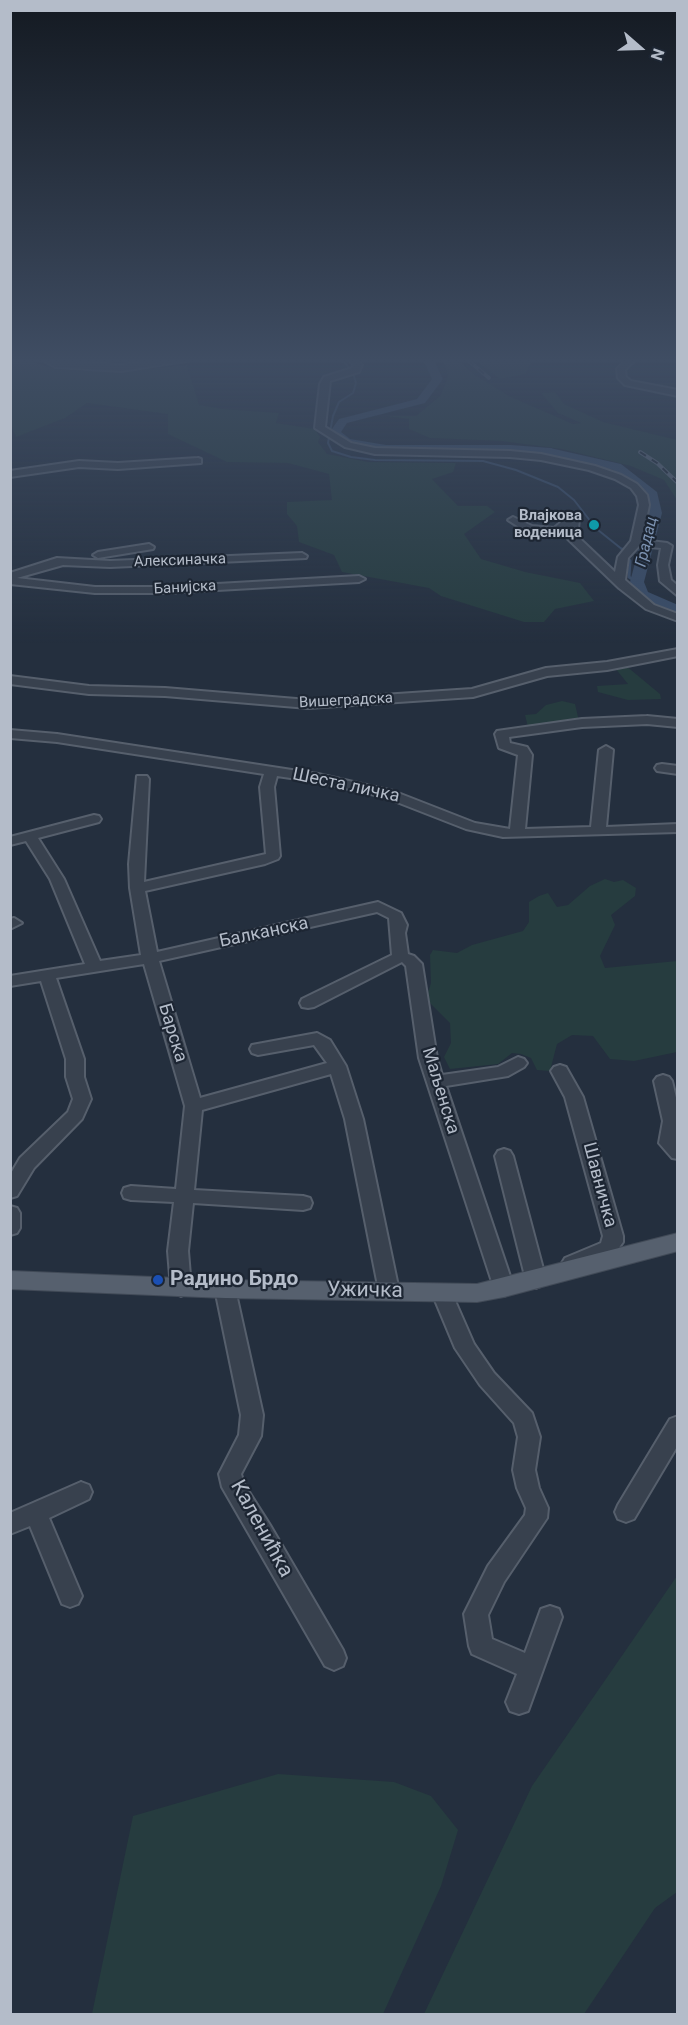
<!DOCTYPE html>
<html>
<head>
<meta charset="utf-8">
<style>
  body { margin:0 }
  #map { position:relative; width:688px; height:2025px; overflow:hidden; background:#242f3e; font-family:Roboto,sans-serif }
  canvas { display:block }
  .frame { position:absolute; inset:0; border:12px solid #b4bcc9; pointer-events:none }
  .north { position:absolute; left:610px; top:18px; width:60px; height:60px; -webkit-text-stroke:4px #1d2633; paint-order:stroke; rotate:110deg; font-size:16px; font-weight:700; line-height:24px; text-align:center; color:#b4bcc9 }
  .north::after { content:''; display:block; margin:auto; width:21px; height:27px; background:#b4bcc9; clip-path:polygon(50% 0,100% 100%,50% 72%,0 100%) }
</style>
</head>
<body>
<div id="map">
<canvas width="688" height="2025"></canvas>
<div class="frame"></div>
<div class="north">N</div>
</div>
<script>
const c = document.querySelector('canvas').getContext('2d');
c.lineJoin = 'round';
function paint(path, color) {
  c.fillStyle = color;
  c.fill(path, 'evenodd');
}
function shape(rows) {
  const path = new Path2D();
  for (const r of rows) {
    path.moveTo(r[0], r[1]);
    for (let i = 2; i < r.length; i += 2) path.lineTo(r[i], r[i + 1]);
  }
  return path;
}
function trace(path, color, width, dash) {
  c.strokeStyle = color;
  c.lineWidth = width;
  c.lineCap = dash ? 'butt' : 'round';
  c.setLineDash(dash || []);
  c.stroke(path);
}
function write(font, color, halo, rows, align = 'center') {
  c.font = font + ' Roboto,sans-serif';
  c.lineWidth = 4.5;
  c.setLineDash([]);
  c.textBaseline = 'middle';
  c.strokeStyle = halo;
  c.fillStyle = color;
  for (const [text, x, y, turn = 0] of rows) {
    c.save();
    c.translate(x, y);
    c.rotate((+turn || 0) * Math.PI / 180);
    c.textAlign = isNaN(turn) ? turn : align;
    if (halo) c.strokeText(text, 0, 0);
    c.fillText(text, 0, 0);
    c.restore();
  }
}
paint(shape([
  [10,360,26,360,55,369,84,371,126,371,187,365,199,405,223,409,279,413,276,423,315,429,320,437,318,442,327,454,368,462,456,463,453,472,432,479,458,506,487,506,495,512,464,534,481,559,525,572,580,583,594,601,555,609,544,622,524,622,441,596,429,588,342,572,334,555,299,542,297,526,287,514,287,502,332,500,329,474,288,463,227,462,168,434,168,414,87,403,65,418,16,437,11,425],
  [441,360,458,360,475,375,511,397,573,424,581,423,558,413,541,393,555,392,564,404,603,422,677,440,677,500,664,480,631,466,562,449,502,441,430,438,409,429,409,419,386,416,416,416,440,396,448,377,445,365],
  [475,360,532,360,526,374,500,379],
  [625,665,660,694,661,699,628,700,598,692,597,686,628,684,615,668],
  [562,701,575,704,579,721,528,727,525,715,536,714,546,705],
  [605,879,614,882,623,880,636,888,635,896,611,915,615,925,600,956,605,968,677,961,677,1052,634,1061,610,1059,593,1036,572,1035,557,1044,550,1071,537,1070,531,1058,521,1054,512,1053,498,1064,450,1069,444,1057,451,1043,450,1023,426,999,431,983,430,955,433,950,457,953,472,945,523,931,529,922,529,902,539,896,548,893,557,907,568,905,590,886],
  [677,1576,677,1892,655,1908,584,2014,424,2014,532,1786],
  [278,1774,394,1782,431,1796,458,1830,441,1886,383,2014,92,2014,133,1816]
]), '#263c3f');
trace(shape([
  [326,360,344,362,353,373,356,383,353,393,339,402,333,416,328,443,332,451,351,457,375,460,483,461,516,470,558,487,574,500,591,522],
  [550,452,551,449],
  [598,530,623,550]
]), '#394c67', 2);
trace(shape([
  [622,549,630,561,629,577,637,582]
]), '#394c67', 3);
paint(shape([
  [423,360,434,360,443,379,425,403,347,423,341,432,350,439,386,445,511,445,550,448,621,464,657,492,662,513,644,582,648,592,678,605,678,615,637,598,635,595,630,582,648,513,645,494,613,470,550,456,511,453,386,453,361,450,342,445,331,435,329,433,339,419,417,399,432,379,423,360]
]), '#394c67');
const minor = shape([
  [43,360,121,365,163,360,192,360,121,371,55,367,43,360],
  [349,360,358,360,362,365,359,372,330,381,325,427,351,443,375,448,510,451,541,454,595,466,621,475,637,484,647,495,649,505,642,540,667,543,672,546,668,565,671,580,678,586,678,596,660,581,658,565,661,548,639,546,628,558,625,580,654,605,678,614,678,621,646,609,619,588,568,539,566,532,568,527,560,533,545,534,525,531,508,520,513,517,532,526,554,528,565,519,579,520,577,536,615,572,618,557,631,541,639,505,637,496,631,488,615,479,589,470,541,460,510,457,375,454,345,447,315,428,320,384,324,377,352,368,354,365,349,360],
  [626,360,635,360,625,370,626,377,631,381,678,390,678,396,625,385,618,378,617,369,626,360],
  [198,458,201,459,201,463,118,469,79,467,10,477,10,471,79,461,118,463,198,458],
  [149,544,154,547,153,549,98,558,93,555,98,552,149,544],
  [302,553,307,556,306,558,110,567,63,565,17,578,95,587,164,587,359,576,365,579,359,582,164,593,95,593,10,584,10,573,57,558,110,561,302,553],
  [678,649,678,656,607,670,547,676,473,697,308,708,165,696,89,694,10,684,10,676,89,686,165,688,308,700,472,689,546,668,607,662,678,649],
  [647,716,678,719,678,727,647,724,582,727,509,737,510,743,527,747,532,755,525,829,591,827,599,750,606,746,613,750,606,827,678,824,678,832,503,837,466,829,384,797,318,782,277,776,274,787,280,856,278,859,265,864,145,891,157,952,378,902,401,913,407,925,405,933,408,954,414,956,422,964,437,1058,442,1075,498,1067,518,1057,524,1059,527,1063,524,1067,508,1076,446,1086,514,1288,511,1293,504,1296,497,1293,494,1288,419,1058,406,966,402,962,314,1007,308,1008,302,1007,300,1003,302,999,392,955,389,918,377,912,159,961,200,1098,327,1063,314,1045,258,1055,252,1053,250,1049,252,1045,317,1033,330,1040,346,1066,363,1119,399,1291,396,1297,389,1299,382,1297,379,1291,345,1119,331,1074,202,1110,194,1190,303,1196,310,1198,312,1203,310,1208,303,1210,193,1203,188,1251,191,1288,188,1293,181,1296,174,1293,171,1288,168,1251,174,1202,131,1200,124,1198,122,1193,124,1188,131,1186,176,1189,185,1106,144,964,56,978,84,1059,84,1077,91,1099,82,1119,34,1168,17,1196,10,1198,10,1175,20,1158,68,1112,73,1099,66,1077,66,1059,41,981,10,986,10,976,85,964,50,879,26,841,10,845,10,837,94,815,99,816,101,819,99,822,38,838,64,879,100,961,141,955,130,888,129,864,137,776,147,776,149,779,144,882,266,854,260,787,264,774,57,742,10,738,10,730,57,734,318,774,393,791,475,823,510,829,518,755,499,748,495,734,497,731,582,719,647,716],
  [662,764,678,766,678,774,657,771,655,768,657,765,662,764],
  [14,918,22,923,10,929,10,919,14,918],
  [560,1065,566,1067,583,1097,623,1236,623,1242,615,1253,572,1271,565,1268,562,1263,565,1258,601,1243,603,1236,565,1097,551,1071,554,1067,560,1065],
  [663,1075,669,1077,672,1081,678,1106,678,1159,672,1158,659,1143,663,1121,654,1081,657,1077,663,1075],
  [504,1149,510,1151,513,1156,546,1280,543,1285,536,1288,529,1285,526,1280,495,1156,498,1151,504,1149],
  [10,1206,17,1208,20,1213,20,1228,17,1233,10,1235,10,1206],
  [225,1281,232,1284,235,1289,263,1415,261,1436,241,1474,244,1484,270,1525,343,1650,346,1658,343,1666,334,1670,325,1666,222,1487,219,1474,239,1435,241,1415,215,1289,218,1284,225,1281],
  [442,1285,449,1287,474,1344,494,1373,532,1413,540,1437,535,1470,539,1488,548,1508,547,1518,504,1582,488,1615,492,1639,525,1653,541,1609,550,1606,559,1609,562,1617,528,1711,519,1714,510,1711,506,1702,517,1674,472,1654,469,1646,464,1614,488,1566,525,1515,526,1508,517,1488,513,1470,518,1437,514,1423,480,1385,455,1348,432,1293,435,1287,442,1285],
  [678,1416,678,1445,634,1519,626,1522,618,1519,615,1512,618,1505,670,1419,678,1416],
  [81,1482,89,1485,92,1492,89,1499,49,1518,82,1596,78,1604,70,1607,62,1604,30,1526,10,1534,10,1513,81,1482]
]);
const major = shape([
  [678,1233,678,1251,504,1297,477,1302,225,1298,10,1289,10,1271,225,1280,477,1284,678,1233]
]);
trace(minor, '#565f6c', 4);
trace(major, '#414a57', 2);
paint(minor, '#38414e');
paint(major, '#56606e');
const rail = shape([
  [468,360,489,378],
  [640,452,657,463,678,483]
]);
trace(rail, '#5a6575', 4);
trace(rail, '#1d2633', 2, [7]);
const sky = c.createLinearGradient(0, 0, 0, 644);
sky.addColorStop(0, '#141a22');
sky.addColorStop(0.56, '#3f4d63');
sky.addColorStop(1, '#3f4d6300');
c.fillStyle = sky;
c.fillRect(0, 0, 688, 644);
for (const [x, y, r, color] of [
  [594,525,6,"#0f9aa8"],
  [158,1280,6,"#1a4fb4"]
]) {
  const dot = new Path2D();
  dot.arc(x, y, r, 0, 2 * Math.PI);
  c.fillStyle = color;
  c.fill(dot);
  trace(dot, '#1d2633', 2);
}
write('bold 15px', '#b4bcc9', '#1d2633', [
  ["Влајкова",582,516],
  ["воденица",582,533]
], 'right');
write('15px', '#b4bcc9', '#1d2633', [
  ["Алексиначка",180,561,-2],
  ["Банијска",185,588,-3],
  ["Вишеградска",346,701,-3]
]);
write('italic 16px', '#7c92b1', '#1d2633', [
  ["Градац",647,542,-77]
]);
write('18px', '#b4bcc9', '#1d2633', [
  ["Шеста личка",346,786,12],
  ["Балканска",264,933,-12],
  ["Барска",172,1033,73],
  ["Маљенска",440,1091,73],
  ["Шавничка",599,1185,75]
]);
write('bold 21px', '#b4bcc9', '#1d2633', [
  ["Радино Брдо",170,1280]
], 'left');
write('21px', '#b4bcc9', '#1d2633', [
  ["Ужичка",365,1291,1],
  ["Каленићка",261,1529,61]
]);
</script>
</body>
</html>
